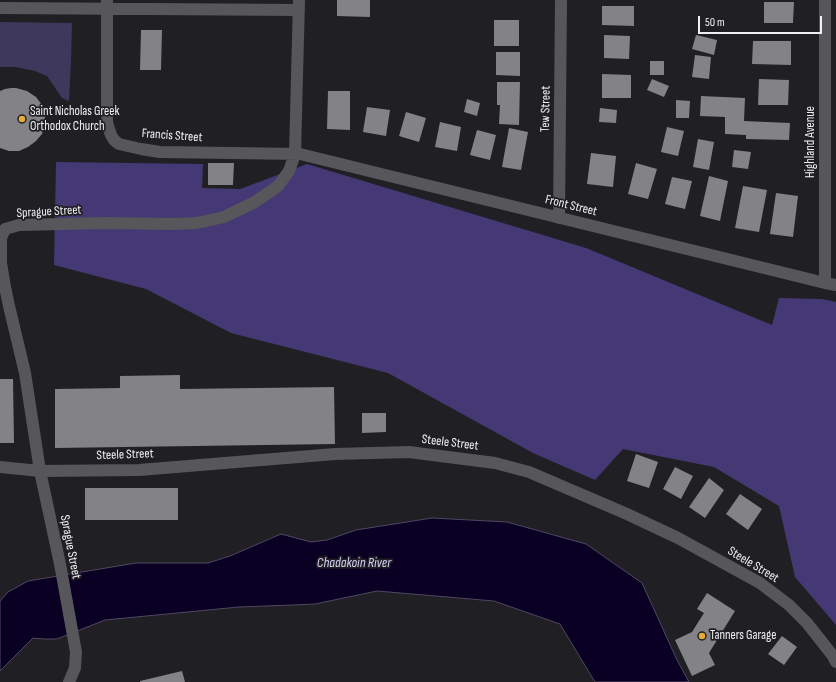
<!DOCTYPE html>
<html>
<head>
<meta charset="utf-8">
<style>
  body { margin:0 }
  #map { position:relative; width:836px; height:682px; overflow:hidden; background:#201f24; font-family:"Sofia Sans Condensed",sans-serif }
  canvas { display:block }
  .scale { position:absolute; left:698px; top:16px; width:124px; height:18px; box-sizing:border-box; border:2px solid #f0f0f3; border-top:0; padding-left:5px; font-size:12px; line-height:14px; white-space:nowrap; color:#f0f0f3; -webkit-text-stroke:3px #201f24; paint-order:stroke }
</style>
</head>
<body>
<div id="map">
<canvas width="836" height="682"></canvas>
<div class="scale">50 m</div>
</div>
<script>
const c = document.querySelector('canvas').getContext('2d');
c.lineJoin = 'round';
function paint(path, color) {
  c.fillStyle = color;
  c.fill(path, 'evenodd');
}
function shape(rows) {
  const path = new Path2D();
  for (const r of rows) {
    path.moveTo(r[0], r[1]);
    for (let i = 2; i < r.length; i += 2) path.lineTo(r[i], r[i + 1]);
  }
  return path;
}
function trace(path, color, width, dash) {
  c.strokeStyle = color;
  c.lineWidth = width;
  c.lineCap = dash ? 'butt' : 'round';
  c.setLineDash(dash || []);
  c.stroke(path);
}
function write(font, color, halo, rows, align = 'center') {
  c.font = font + ' "Sofia Sans Condensed",sans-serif';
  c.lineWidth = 3.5;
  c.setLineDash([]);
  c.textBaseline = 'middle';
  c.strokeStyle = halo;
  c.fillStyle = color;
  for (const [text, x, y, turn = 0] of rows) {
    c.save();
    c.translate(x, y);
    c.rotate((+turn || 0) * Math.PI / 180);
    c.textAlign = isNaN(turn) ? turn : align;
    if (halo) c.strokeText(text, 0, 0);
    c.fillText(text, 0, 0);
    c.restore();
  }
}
paint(shape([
  [0,22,72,23,71,62,69,101,62,98,47,76,35,71,16,67,0,67]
]), '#3d385c');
paint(shape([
  [56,162,203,164,202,188,240,189,307,164,586,248,772,325,779,298,822,299,836,302,836,625,795,577,779,506,714,467,623,449,595,480,533,453,388,373,231,333,146,289,54,265]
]), '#453975');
const water = shape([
  [432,518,507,522,586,544,642,583,677,660,689,682,595,682,560,624,494,601,377,591,315,604,292,605,239,607,105,620,57,639,44,639,33,638,0,671,0,601,8,592,28,581,136,563,208,563,230,556,281,534,311,542,327,540,356,530,432,518]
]);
paint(water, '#0a0024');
trace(water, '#4f4862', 1);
paint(shape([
  [337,0,370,0,370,17,337,16],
  [764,2,794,2,793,23,764,23],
  [602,6,634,6,634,26,602,25],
  [494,20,519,20,519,46,494,46],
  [141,30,162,30,161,70,140,70],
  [604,35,630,36,629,59,604,58],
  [696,35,717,40,714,55,692,49],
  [753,41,791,41,791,65,752,64],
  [496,52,520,52,520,76,496,75],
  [695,55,711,57,709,79,692,77],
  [650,61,664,61,664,75,650,75],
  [602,74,631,75,631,98,602,98],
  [652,79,669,86,664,97,647,90],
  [759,79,789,80,788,105,758,105],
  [497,82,520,82,519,125,499,124,500,105,497,105],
  [11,88,16,88,27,91,36,97,42,105,45,114,45,124,42,134,36,141,28,147,19,151,9,151,0,148,0,91,5,89],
  [328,91,350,91,350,130,327,129],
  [701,96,745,98,744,121,790,123,789,140,746,139,746,135,725,134,725,117,700,116],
  [467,99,480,103,477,116,464,112],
  [676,100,690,101,689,118,676,118],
  [367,107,390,110,386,136,363,132],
  [600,108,617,110,616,123,599,122],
  [406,112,426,118,419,142,399,136],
  [440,122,461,127,457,151,435,147],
  [667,127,684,131,678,156,661,152],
  [509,128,528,132,521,170,502,167],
  [477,130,496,135,490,160,470,155],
  [698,139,714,142,709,170,693,167],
  [734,150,751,152,748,169,732,167],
  [591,153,616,156,613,187,587,184],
  [208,163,234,163,233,185,208,185],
  [636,163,657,169,648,199,628,194],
  [709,176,728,181,720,221,700,216],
  [672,177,692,181,685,209,665,204],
  [743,186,767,190,759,232,735,228],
  [776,193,798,196,793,237,770,234],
  [180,375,180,389,334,387,335,444,55,448,55,389,120,388,120,376],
  [0,379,13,379,14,443,0,443],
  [362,413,386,413,386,432,362,433],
  [636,454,658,462,649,488,627,481],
  [675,467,693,476,681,499,663,489],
  [709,478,724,490,705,518,689,507],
  [85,488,178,488,178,520,85,520],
  [740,494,762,509,748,530,726,514],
  [707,593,735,611,709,653,715,665,692,676,675,640,692,632,704,613,697,609],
  [782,636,797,647,784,665,768,654],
  [182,671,185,682,140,682,140,681]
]), '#828287');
trace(shape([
  [107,0,107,121,108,126,111,135,114,140,119,144,141,149,160,152,300,154,825,283,836,285],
  [0,8,299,10],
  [559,218,561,0],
  [825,283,825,0],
  [0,467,40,471,139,470,335,454,409,452,495,463,529,472,627,514,678,538,760,583,789,605,807,623,833,656,836,662],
  [69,682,75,668,76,652,60,564,40,471,25,373,9,306,5,287,1,263,1,238,5,229,19,225,105,223,174,224,197,223,224,217,255,202,278,186,289,171,295,154,299,0]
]), '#57565b', 12);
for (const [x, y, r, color] of [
  [22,119,4,"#e6ad36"],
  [702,636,4,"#e6ad36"]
]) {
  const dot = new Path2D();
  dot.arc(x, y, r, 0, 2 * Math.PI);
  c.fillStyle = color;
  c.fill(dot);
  trace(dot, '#201f24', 1.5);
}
write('13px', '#f0f0f3', '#201f24', [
  ["Tew Street",546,109,-89],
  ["Francis Street",172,136,4],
  ["Highland Avenue",811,142,-90],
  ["Front Street",571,206,14],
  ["Sprague Street",49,212,-3],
  ["Steele Street",450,443,7],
  ["Steele Street",125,455,-2],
  ["Sprague Street",70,547,79],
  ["Steele Street",753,565,31]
]);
write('13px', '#f0f0f3', '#201f24', [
  ["Saint Nicholas Greek",30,112],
  ["Orthodox Church",30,127],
  ["Tanners Garage",710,636]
], 'left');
write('italic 14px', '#d5d1f7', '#201f24', [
  ["Chadakoin River",354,563]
]);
</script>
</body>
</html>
